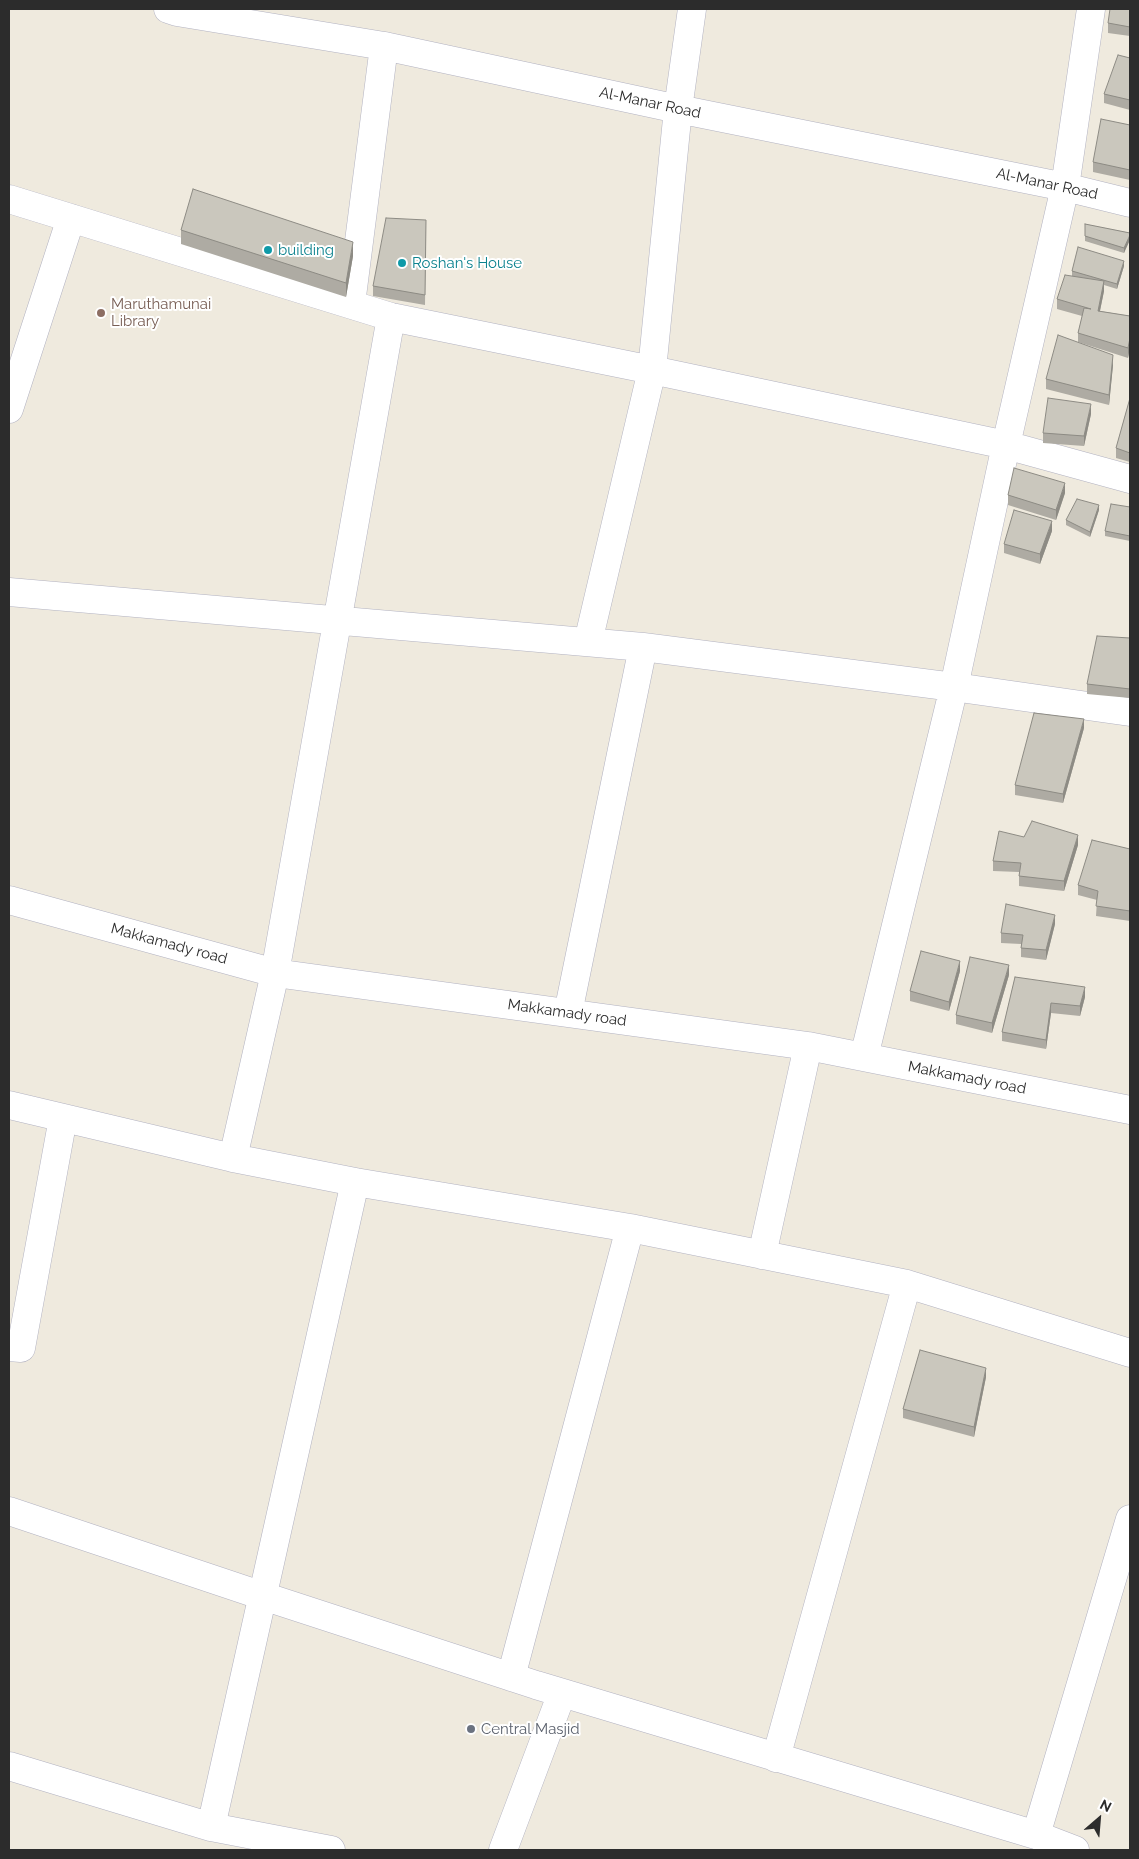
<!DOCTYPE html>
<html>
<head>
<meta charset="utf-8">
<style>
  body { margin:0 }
  #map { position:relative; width:1139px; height:1859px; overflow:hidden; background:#efeade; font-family:Raleway,sans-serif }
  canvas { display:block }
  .frame { position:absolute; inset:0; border:10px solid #2c2c2c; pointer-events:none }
  .north { position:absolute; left:1074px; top:1794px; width:50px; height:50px; -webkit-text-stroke:4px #fff; paint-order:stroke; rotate:27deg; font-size:14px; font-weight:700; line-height:20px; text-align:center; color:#2c2c2c }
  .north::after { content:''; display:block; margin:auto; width:18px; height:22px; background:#2c2c2c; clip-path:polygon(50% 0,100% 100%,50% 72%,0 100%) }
</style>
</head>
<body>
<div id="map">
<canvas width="1139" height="1859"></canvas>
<div class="frame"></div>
<div class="north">N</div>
</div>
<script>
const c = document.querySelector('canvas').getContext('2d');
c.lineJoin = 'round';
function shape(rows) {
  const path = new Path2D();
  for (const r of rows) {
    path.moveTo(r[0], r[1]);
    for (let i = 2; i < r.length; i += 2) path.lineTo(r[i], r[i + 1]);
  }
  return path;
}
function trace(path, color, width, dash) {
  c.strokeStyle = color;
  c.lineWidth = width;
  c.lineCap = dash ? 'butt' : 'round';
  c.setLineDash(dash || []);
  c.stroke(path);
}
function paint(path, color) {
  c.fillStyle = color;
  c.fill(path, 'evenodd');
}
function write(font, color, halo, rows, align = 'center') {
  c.font = font + ' Raleway,sans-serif';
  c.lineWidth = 4;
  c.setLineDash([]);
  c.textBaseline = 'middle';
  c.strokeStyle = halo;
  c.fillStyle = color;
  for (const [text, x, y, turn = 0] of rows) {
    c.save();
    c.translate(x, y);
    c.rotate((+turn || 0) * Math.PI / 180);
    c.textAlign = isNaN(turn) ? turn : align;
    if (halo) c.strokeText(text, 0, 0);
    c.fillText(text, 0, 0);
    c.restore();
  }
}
const minor = shape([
  [168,9,177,12,384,46,678,109,1065,187,1130,203],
  [9,199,391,317,652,370,1006,445,1130,479],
  [351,304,384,46],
  [9,409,71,218],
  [9,592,643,647,954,687,1130,712],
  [588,642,652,370,678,109,692,9],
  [9,900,275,973,808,1046,1130,1110],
  [568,1013,643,647],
  [864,1057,954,687,1006,445,1065,187,1091,9],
  [9,1105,233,1158,355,1182,630,1228,907,1284,1130,1353],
  [233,1158,275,973,391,317],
  [762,1255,808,1046],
  [9,1347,21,1348,63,1118],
  [9,1511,263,1596,536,1685,1036,1835,1075,1850],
  [511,1677,630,1228],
  [776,1758,907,1284],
  [9,1766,211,1827,331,1850],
  [211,1827,355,1182],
  [1036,1835,1130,1519],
  [503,1850,562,1693]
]);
trace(minor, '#b2b2c1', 29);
trace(minor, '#fff', 28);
paint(shape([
  [1130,9,1130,36,1108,33,1108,23],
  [1130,58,1130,110,1104,103,1104,94],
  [1130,125,1130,180,1093,172,1093,162],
  [426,220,425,305,373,296,373,286],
  [1085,224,1130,233,1124,253,1085,241],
  [181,230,353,256,346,297,181,244],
  [1124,266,1117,289,1104,285,1104,291,1100,311,1130,316,1130,347,1128,358,1078,342,1078,333,1082,316,1057,309,1057,299,1072,276,1072,271],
  [1113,365,1109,405,1046,389,1046,379],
  [1130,398,1130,462,1116,458,1116,448],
  [1091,414,1084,446,1043,443,1043,433],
  [1065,493,1056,520,1008,505,1008,495],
  [1130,507,1130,541,1105,536,1105,531],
  [1099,510,1090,537,1066,525,1066,520],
  [1052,531,1040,564,1004,553,1004,544],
  [1130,638,1130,698,1087,694,1087,684],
  [1084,728,1063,803,1015,795,1015,785],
  [1024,837,1078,845,1064,891,1019,886,1019,872,993,871,993,861],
  [1130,849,1130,921,1096,916,1097,900,1078,895,1078,885],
  [1055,924,1046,960,1021,957,1021,944,1001,943,1001,933],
  [960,971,949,1011,910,1001,910,991],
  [1009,975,992,1033,956,1024,956,1015],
  [1015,977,1085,997,1080,1016,1051,1013,1046,1049,1002,1041,1002,1032],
  [986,1377,974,1437,903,1418,903,1409]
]), '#aeaba3');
paint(shape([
  [1130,235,1130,240,1124,253,1124,248],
  [353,242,353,256,346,297,346,283],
  [1124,261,1124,266,1117,289,1117,284],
  [1104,281,1104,291,1098,320,1098,311],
  [1130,338,1130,347,1128,358,1128,348],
  [1113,355,1113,365,1109,405,1109,395],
  [1091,404,1091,414,1084,446,1084,436],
  [1065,483,1065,493,1056,520,1056,510],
  [1099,505,1099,510,1090,537,1090,532],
  [1052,521,1052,531,1040,564,1040,554],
  [1084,719,1084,728,1063,803,1063,794],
  [1078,835,1078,845,1064,891,1064,881],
  [1055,915,1055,924,1046,960,1046,950],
  [960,961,960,971,949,1011,949,1002],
  [1009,965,1009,975,992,1033,992,1023],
  [1085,987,1085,997,1080,1016,1080,1006],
  [1051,1003,1051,1013,1046,1049,1046,1040],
  [986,1368,986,1377,974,1437,974,1427]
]), '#8d8b84');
const building = shape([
  [1110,9,1130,9,1130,27,1108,23,1110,9],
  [1118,55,1130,58,1130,100,1104,94,1118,55],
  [1101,119,1130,125,1130,170,1093,162,1101,119],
  [193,189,353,242,346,283,181,230,193,189],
  [386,218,426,220,425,295,373,286,386,218],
  [1085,224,1130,233,1130,235,1124,248,1085,236,1085,224],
  [1078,247,1124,261,1117,284,1072,271,1078,247],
  [1065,275,1104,281,1098,311,1130,316,1130,338,1128,348,1078,333,1084,308,1091,309,1057,299,1065,275],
  [1058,335,1113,355,1109,395,1046,379,1058,335],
  [1048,398,1091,404,1084,436,1043,433,1048,398],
  [1130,398,1130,453,1116,448,1130,398],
  [1014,468,1065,483,1056,510,1008,495,1014,468],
  [1077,499,1099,505,1090,532,1066,520,1077,499],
  [1111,504,1130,507,1130,536,1105,531,1111,504],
  [1014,510,1052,521,1040,554,1004,544,1014,510],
  [1097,636,1130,638,1130,689,1087,684,1097,636],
  [1034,713,1084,719,1063,794,1015,785,1034,713],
  [1032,821,1078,835,1064,881,1019,876,1021,863,993,861,999,831,1024,837,1032,821],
  [1092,840,1130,849,1130,911,1096,906,1098,891,1078,885,1092,840],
  [1006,904,1055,915,1046,950,1021,948,1023,935,1001,933,1006,904],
  [921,951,960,961,949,1002,910,991,921,951],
  [970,957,1009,965,992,1023,956,1015,970,957],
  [1015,977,1085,987,1080,1006,1051,1003,1046,1040,1002,1032,1015,977],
  [920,1350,986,1368,974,1427,903,1409,920,1350]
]);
paint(building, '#cac7bd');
trace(building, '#8d8b84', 1);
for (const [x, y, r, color] of [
  [268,250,5,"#0f9aa8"],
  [402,263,5,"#0f9aa8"],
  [101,313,5,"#8d6e63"],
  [471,1729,5,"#6b7280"]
]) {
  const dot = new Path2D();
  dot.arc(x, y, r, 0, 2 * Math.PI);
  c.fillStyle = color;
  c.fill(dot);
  trace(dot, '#fff', 2);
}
write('15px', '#2c2c2c', '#fff', [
  ["Al-Manar Road",650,103,12],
  ["Al-Manar Road",1047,184,12],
  ["Makkamady road",169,944,15],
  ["Makkamady road",567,1013,8],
  ["Makkamady road",967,1078,11]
]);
write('15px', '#0d838f', '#fff', [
  ["building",278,250],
  ["Roshan's House",412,263]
], 'left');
write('15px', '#785e54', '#fff', [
  ["Maruthamunai",111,304],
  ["Library",111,321]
], 'left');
write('15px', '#5b616d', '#fff', [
  ["Central Masjid",481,1729]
], 'left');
</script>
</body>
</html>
